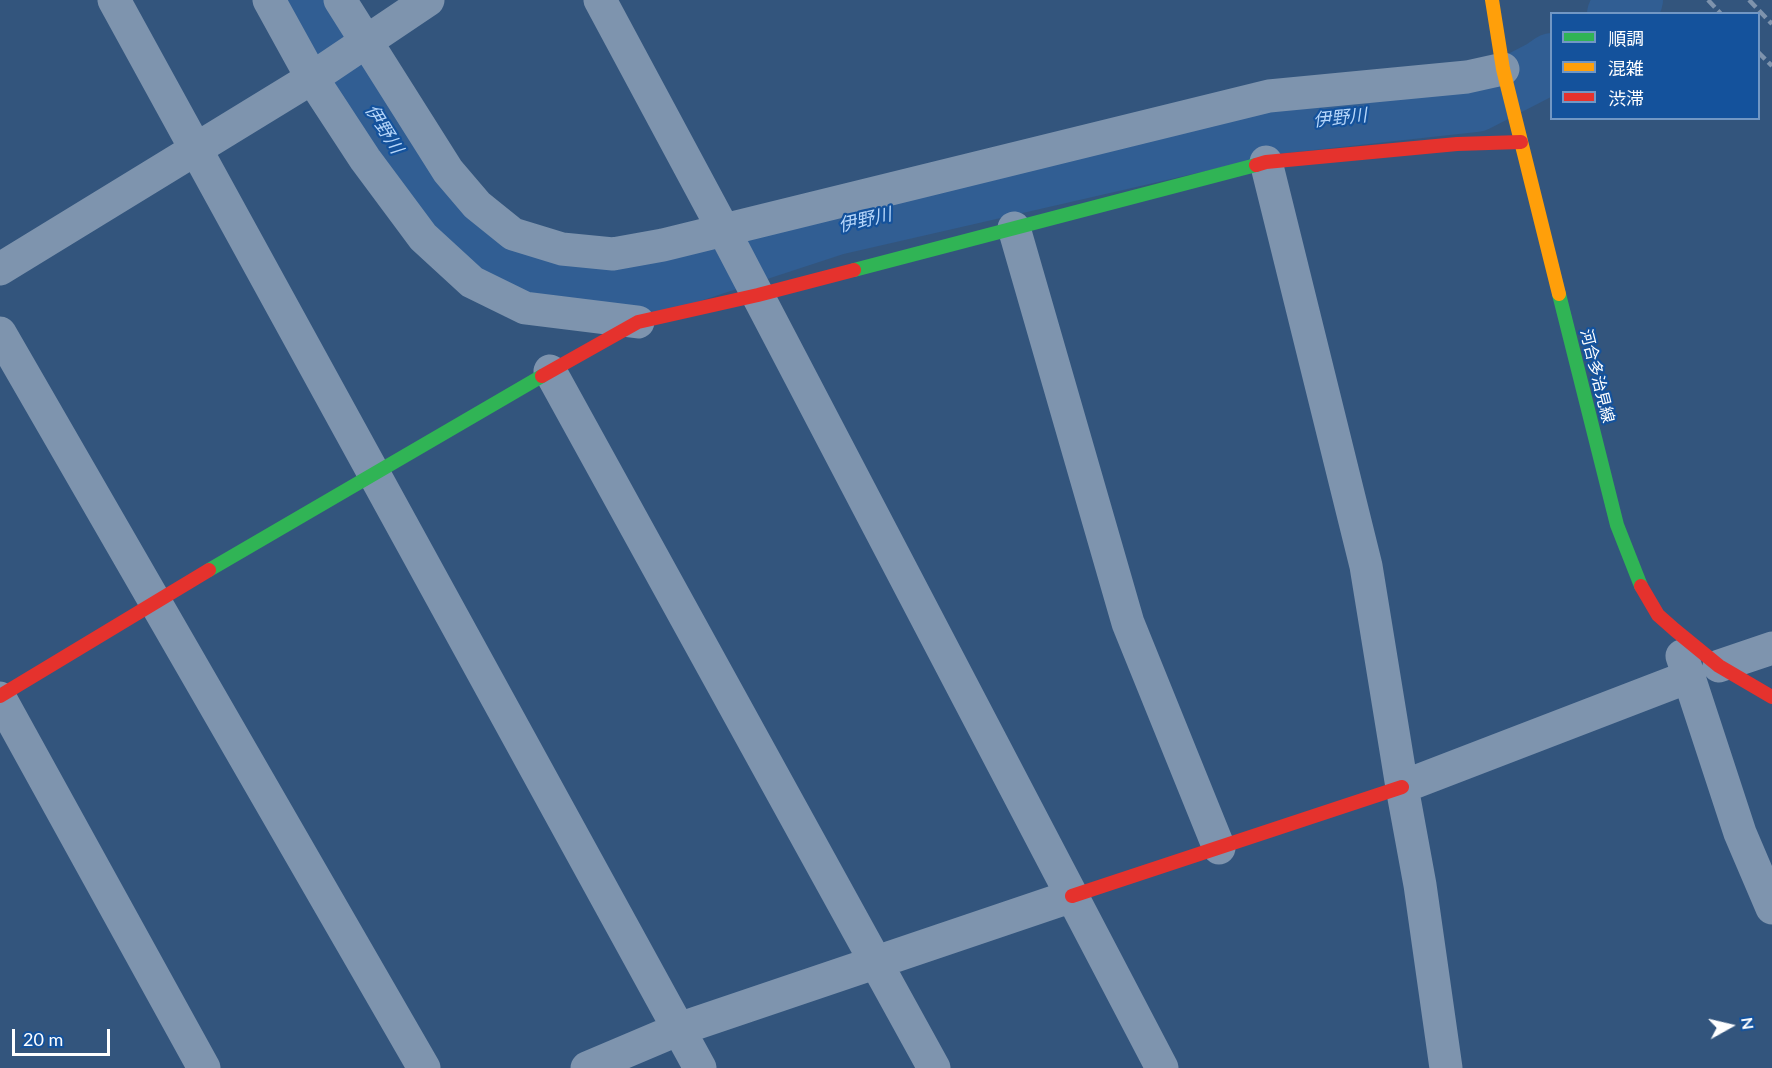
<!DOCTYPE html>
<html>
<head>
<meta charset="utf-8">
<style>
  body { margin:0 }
  #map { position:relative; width:1772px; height:1068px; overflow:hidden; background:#33557d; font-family:Lato,"Noto Sans JP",sans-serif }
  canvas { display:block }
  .legend { position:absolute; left:1550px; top:12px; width:210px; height:108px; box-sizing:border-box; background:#14529c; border:2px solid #7297c4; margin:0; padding:8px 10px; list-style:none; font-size:18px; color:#fff }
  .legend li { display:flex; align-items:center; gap:12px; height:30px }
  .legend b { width:30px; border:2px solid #7297c4 }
  .north { position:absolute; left:1700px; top:996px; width:60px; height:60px; -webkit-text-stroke:4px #14529c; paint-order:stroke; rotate:82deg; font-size:16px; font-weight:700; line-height:24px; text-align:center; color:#fff }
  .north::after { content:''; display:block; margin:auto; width:21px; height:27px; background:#fff; clip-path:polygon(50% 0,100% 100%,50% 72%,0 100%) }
  .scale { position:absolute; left:12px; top:1029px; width:98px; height:27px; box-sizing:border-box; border:3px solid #fff; border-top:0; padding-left:8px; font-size:18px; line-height:21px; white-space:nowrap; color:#fff; -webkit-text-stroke:4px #14529c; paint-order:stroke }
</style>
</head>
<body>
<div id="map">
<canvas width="1772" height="1068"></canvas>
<ul class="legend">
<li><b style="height:8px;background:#30b455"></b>順調</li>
<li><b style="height:8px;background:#ff9f0a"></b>混雑</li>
<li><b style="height:8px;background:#e5322d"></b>渋滞</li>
</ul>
<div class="north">N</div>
<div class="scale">20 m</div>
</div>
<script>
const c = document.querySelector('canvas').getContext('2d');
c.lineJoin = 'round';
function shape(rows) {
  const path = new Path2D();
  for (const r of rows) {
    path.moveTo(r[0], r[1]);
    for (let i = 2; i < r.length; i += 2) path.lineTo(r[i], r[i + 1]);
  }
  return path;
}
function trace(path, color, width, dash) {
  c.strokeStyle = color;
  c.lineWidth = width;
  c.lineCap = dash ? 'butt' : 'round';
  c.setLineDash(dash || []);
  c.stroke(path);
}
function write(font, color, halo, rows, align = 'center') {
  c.font = font + ' Lato,"Noto Sans JP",sans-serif';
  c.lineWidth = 4.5;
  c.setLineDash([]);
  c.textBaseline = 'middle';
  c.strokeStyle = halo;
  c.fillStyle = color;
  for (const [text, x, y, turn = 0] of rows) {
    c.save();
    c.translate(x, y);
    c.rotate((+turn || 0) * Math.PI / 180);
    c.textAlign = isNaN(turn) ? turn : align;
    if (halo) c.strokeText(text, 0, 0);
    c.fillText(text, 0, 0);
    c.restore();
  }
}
trace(shape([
  [305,0,423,191,466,239,502,265,574,285,650,287,836,226,1277,125,1476,103,1542,69,1552,62],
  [1616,14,1634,0]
]), '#315e93', 58);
trace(shape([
  [114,0,700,1068],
  [269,0,312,78,365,159,423,237,472,282,525,308,638,322],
  [340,0,448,171,477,205,513,234,562,249,613,254,663,245,1269,96,1467,77,1503,69],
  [600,0,723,229,1162,1068],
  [1266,162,1366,566,1402,787,1420,885,1446,1068],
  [1014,228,1128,623,1219,848],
  [0,269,312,78,428,0],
  [0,333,424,1068],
  [550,371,934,1068],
  [1682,656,1740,833,1772,908],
  [1719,666,1772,648],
  [0,698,204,1068],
  [1402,787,1688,677],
  [587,1068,679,1029,1072,896]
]), '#7e94ae', 33);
trace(shape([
  [854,270,1256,165],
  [1559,294,1617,525,1641,586],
  [209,570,542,376]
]), '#30b455', 14);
trace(shape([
  [1492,0,1503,69,1559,294]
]), '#ff9f0a', 14);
trace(shape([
  [1256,165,1266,162,1457,144,1521,142],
  [542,376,638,322,758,295,854,270],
  [1641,586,1658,615,1675,630,1719,666,1772,697],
  [0,696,209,570],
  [1072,896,1402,787]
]), '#e5322d', 14);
trace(shape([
  [1708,0,1721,14],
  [1749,0,1772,24],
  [1758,52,1772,66]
]), '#7e93ad', 4.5, [10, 4.5]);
write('16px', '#fff', '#14529c', [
  ["河合多治見線",1597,376,76]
]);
write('italic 18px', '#b6d6fa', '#14529c', [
  ["伊野川",1340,118,-6],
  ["伊野川",384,129,58],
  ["伊野川",865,220,-13]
]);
</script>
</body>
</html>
